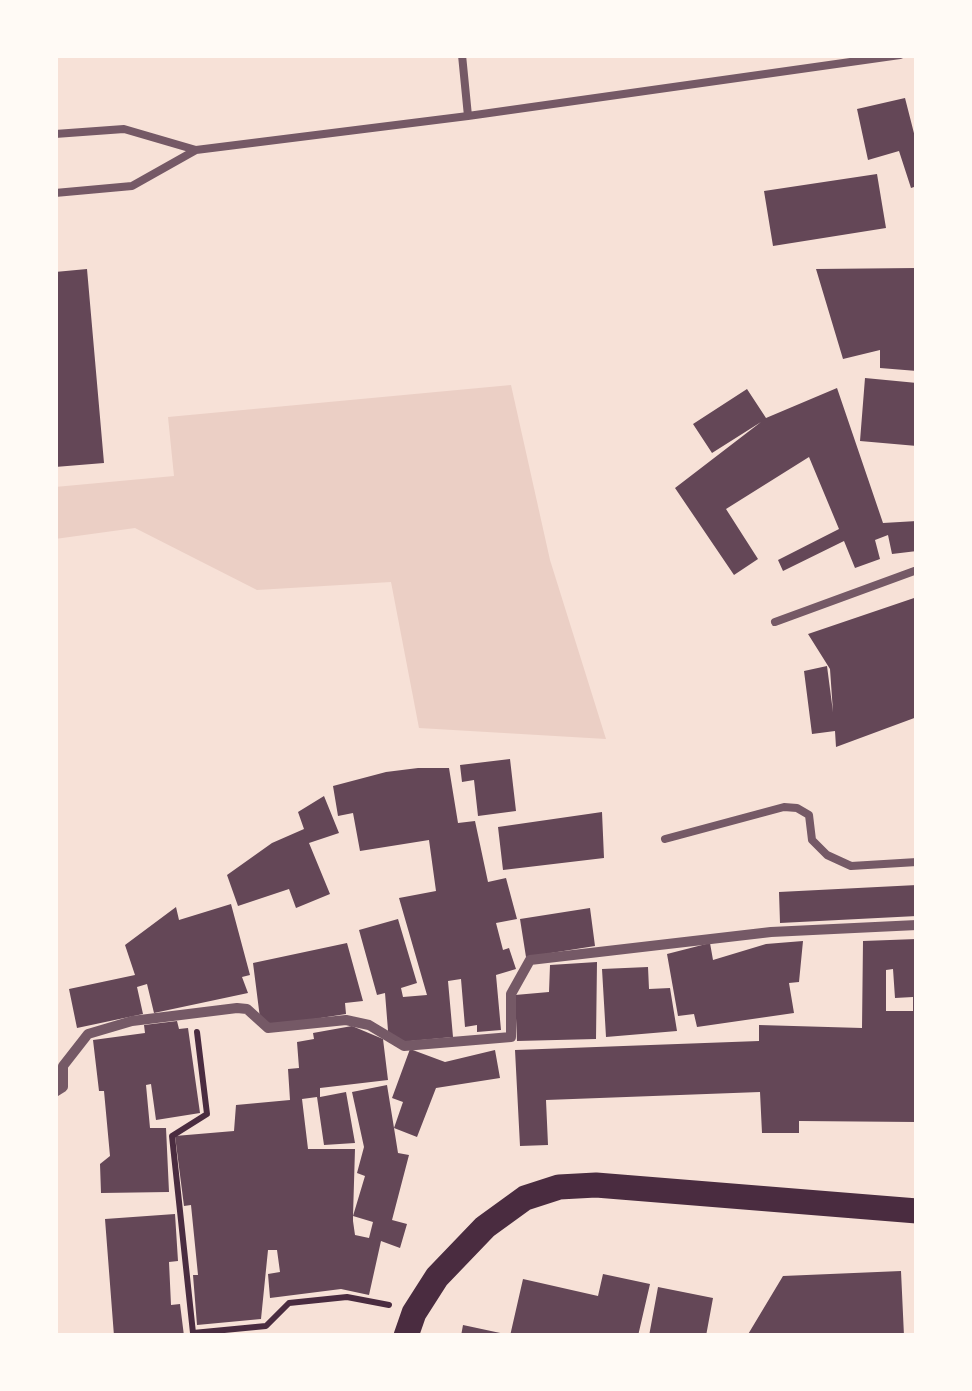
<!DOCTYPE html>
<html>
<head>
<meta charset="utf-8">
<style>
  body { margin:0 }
  #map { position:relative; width:972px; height:1391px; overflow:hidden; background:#f7e1d7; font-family:Spectral,serif }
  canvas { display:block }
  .frame { position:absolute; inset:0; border:58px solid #fffaf5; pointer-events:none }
</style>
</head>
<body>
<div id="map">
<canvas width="972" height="1391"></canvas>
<div class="frame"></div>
</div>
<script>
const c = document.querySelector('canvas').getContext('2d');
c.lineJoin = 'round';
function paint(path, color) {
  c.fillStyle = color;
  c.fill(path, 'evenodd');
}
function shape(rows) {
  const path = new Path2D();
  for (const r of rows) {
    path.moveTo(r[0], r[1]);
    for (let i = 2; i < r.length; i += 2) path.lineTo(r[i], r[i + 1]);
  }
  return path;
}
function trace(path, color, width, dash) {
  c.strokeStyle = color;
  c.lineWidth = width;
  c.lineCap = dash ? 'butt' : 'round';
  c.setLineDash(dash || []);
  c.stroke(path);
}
paint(shape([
  [511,385,550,560,606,739,419,728,391,582,257,590,135,528,55,539,55,487,174,476,168,417]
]), '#ebcfc5');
paint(shape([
  [905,98,917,145,917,186,911,188,899,151,868,160,857,109],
  [877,174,886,228,773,246,764,191],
  [917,268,917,371,880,368,880,350,843,359,816,269],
  [87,269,104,463,55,467,55,272],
  [865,378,917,383,917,446,860,441],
  [837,388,883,523,917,521,917,551,892,554,888,535,875,540,880,559,855,568,844,541,783,571,778,560,839,529,809,457,726,509,758,559,734,575,675,488,761,422,712,453,693,424,747,389,766,418],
  [917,597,917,717,836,747,835,731,812,734,804,671,827,666,833,712,830,669,808,634],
  [510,759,516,811,478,816,474,780,462,782,460,765],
  [418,768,449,768,458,823,475,821,488,882,506,878,517,919,496,923,503,950,509,948,516,969,496,975,501,1030,477,1032,477,1025,465,1027,461,979,448,981,453,1037,389,1043,385,993,377,995,359,930,398,919,417,983,401,988,403,997,427,995,399,898,436,891,429,840,360,851,353,813,338,816,333,786,386,772],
  [324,796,339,833,309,843,330,894,296,908,289,889,238,906,227,875,272,843,304,829,298,812],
  [602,812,604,858,503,870,498,827],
  [917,885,917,916,780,923,779,892],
  [231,904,250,975,242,977,248,993,154,1013,147,984,137,987,143,1014,77,1028,69,989,135,975,125,945,176,907,179,920],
  [590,908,595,946,526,957,520,919],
  [917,939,916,1122,799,1121,799,1133,762,1133,760,1092,546,1100,548,1145,520,1146,515,1050,759,1041,759,1025,862,1028,863,941],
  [893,969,895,998,913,997,913,1011,886,1011,886,970],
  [803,941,799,982,789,983,794,1013,697,1027,694,1014,678,1016,667,954,710,943,713,960,766,944],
  [347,943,363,1001,345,1003,346,1014,270,1026,260,1018,253,963],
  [597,962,596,1039,517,1041,515,995,549,992,550,965],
  [648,967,649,989,670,988,677,1031,606,1037,602,969],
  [177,1021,179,1029,188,1028,200,1113,156,1120,151,1084,146,1085,150,1128,166,1128,169,1192,101,1193,100,1164,110,1156,104,1091,99,1091,93,1040,145,1033,144,1025],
  [352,1026,383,1039,388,1080,320,1088,320,1097,346,1092,355,1143,324,1145,317,1097,302,1099,308,1149,355,1149,353,1216,353,1221,355,1235,369,1238,373,1222,353,1216,365,1176,357,1173,364,1147,352,1092,387,1085,394,1128,403,1102,392,1098,410,1049,445,1062,495,1050,500,1078,436,1088,417,1137,394,1128,398,1153,409,1155,392,1220,407,1224,400,1248,381,1241,369,1295,341,1289,270,1298,268,1274,280,1272,277,1250,268,1250,261,1319,197,1325,193,1275,198,1275,191,1205,184,1206,175,1136,234,1131,236,1105,290,1100,288,1069,299,1068,297,1042,314,1039,313,1033],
  [175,1214,178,1261,169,1262,171,1305,180,1304,184,1336,114,1336,105,1219],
  [901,1271,904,1336,747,1336,783,1276],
  [603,1274,650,1284,638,1336,510,1336,523,1279,598,1296],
  [658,1287,713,1298,706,1336,649,1336],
  [463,1325,505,1334,505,1336,461,1336]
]), '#644757');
trace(shape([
  [197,1032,207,1114,172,1136,193,1333,266,1326,289,1303,347,1297,389,1305]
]), '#4a2c40', 6);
trace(shape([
  [462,55,468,116],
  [55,134,124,129,196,150],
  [55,193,132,186,196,150,468,116,900,55],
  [775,622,917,570],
  [665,839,784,807,797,808,809,815,812,840,827,855,851,866,917,862]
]), '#755966', 8);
trace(shape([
  [55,1092,63,1087,63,1066,88,1034,132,1021,237,1008,247,1009,268,1028,346,1020,369,1025,404,1046,511,1037,511,994,530,960,771,932,917,925]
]), '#755966', 10);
trace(shape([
  [406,1336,414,1313,437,1277,485,1227,525,1198,559,1187,596,1185,917,1211]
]), '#4a2c40', 25);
</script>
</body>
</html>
